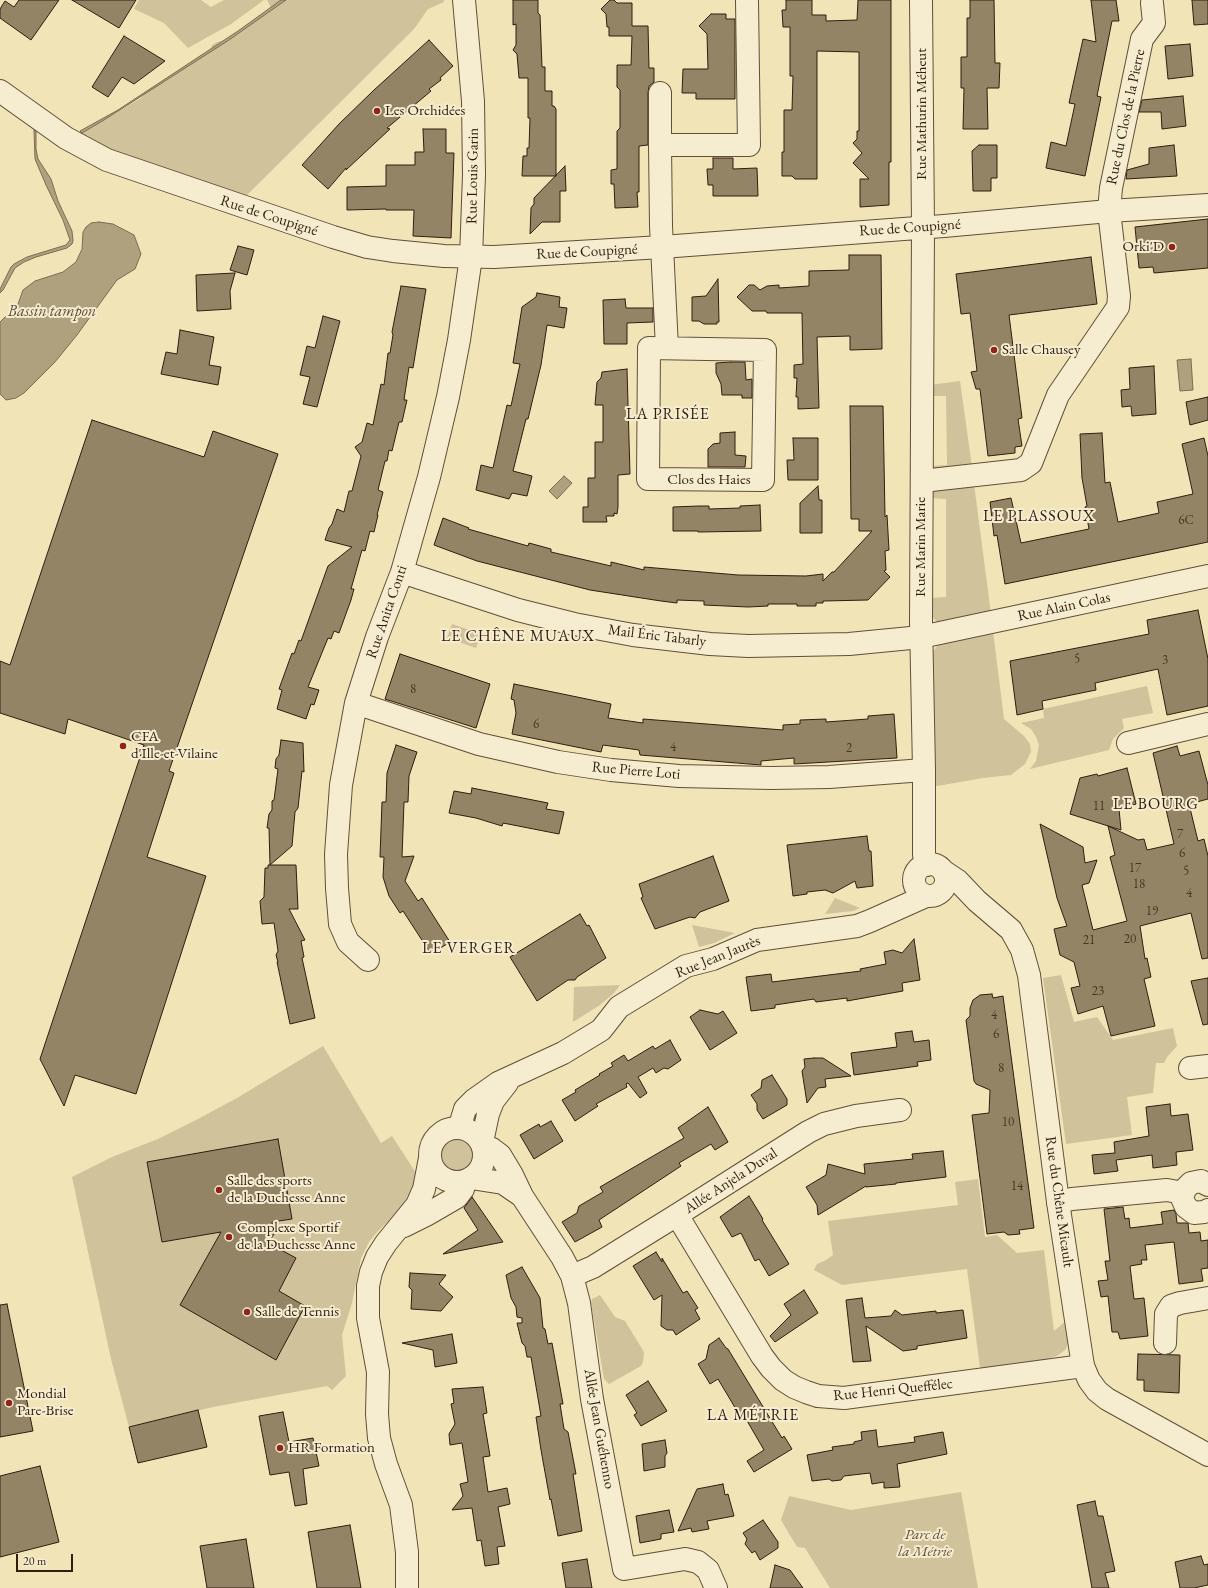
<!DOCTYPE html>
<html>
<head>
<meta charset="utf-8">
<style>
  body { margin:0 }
  #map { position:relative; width:1208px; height:1588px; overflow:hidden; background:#f1e4b7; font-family:"EB Garamond",serif }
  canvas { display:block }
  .scale { position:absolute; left:16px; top:1554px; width:57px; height:18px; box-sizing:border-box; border:2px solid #301d0f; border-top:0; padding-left:5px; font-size:12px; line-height:14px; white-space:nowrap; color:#301d0f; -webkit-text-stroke:3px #f6edd0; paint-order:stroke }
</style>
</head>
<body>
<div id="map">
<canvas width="1208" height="1588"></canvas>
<div class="scale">20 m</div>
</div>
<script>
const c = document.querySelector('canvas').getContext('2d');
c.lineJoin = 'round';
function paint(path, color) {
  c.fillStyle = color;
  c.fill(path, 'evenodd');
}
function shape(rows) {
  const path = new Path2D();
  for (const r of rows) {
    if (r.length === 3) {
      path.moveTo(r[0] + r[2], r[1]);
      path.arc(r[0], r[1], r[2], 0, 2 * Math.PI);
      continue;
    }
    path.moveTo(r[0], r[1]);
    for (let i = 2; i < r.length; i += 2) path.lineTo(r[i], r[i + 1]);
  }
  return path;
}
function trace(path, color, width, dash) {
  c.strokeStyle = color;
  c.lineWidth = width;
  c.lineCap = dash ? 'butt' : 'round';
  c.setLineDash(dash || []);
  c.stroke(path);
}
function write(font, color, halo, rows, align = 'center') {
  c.font = font + ' "EB Garamond",serif';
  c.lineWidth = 4;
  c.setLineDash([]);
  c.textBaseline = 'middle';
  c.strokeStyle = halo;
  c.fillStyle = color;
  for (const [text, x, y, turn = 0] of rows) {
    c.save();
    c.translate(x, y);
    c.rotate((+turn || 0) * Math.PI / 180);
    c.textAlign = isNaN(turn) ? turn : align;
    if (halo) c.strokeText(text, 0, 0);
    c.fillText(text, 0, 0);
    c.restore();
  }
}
paint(shape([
  [139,0,201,0,211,7,224,0,264,0,231,24,188,48,164,23,134,9],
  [267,0,444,0,444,2,428,9,414,29,244,198,89,142,82,133,141,98,148,90,211,49,212,45,217,42,229,40,272,10],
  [960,381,972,467,931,472,931,466,947,465,946,396,930,396,930,385],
  [974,484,991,614,939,624,934,619,931,612,931,598,946,597,946,499,930,498,930,490],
  [452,624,481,634,476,648,447,638],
  [993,631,1004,719,1024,736,1030,744,1031,752,1025,764,1011,775,983,778,937,786,933,785,932,653,937,646,943,642],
  [1147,686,1153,713,1122,719,1124,728,1113,739,1109,750,1030,769,1036,761,1039,745,1036,737,1031,729,1021,723,1044,718,1043,709],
  [835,898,860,908,853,911,825,914],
  [692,925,735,933,714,943,699,947],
  [1061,975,1074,1022,1097,1017,1113,1040,1173,1028,1177,1046,1167,1057,1164,1063,1156,1063,1153,1093,1127,1097,1132,1135,1066,1144,1043,978],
  [620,985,614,993,600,1005,573,1022,574,987],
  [323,1046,381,1143,392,1136,416,1173,418,1193,378,1231,369,1242,361,1258,352,1303,342,1335,346,1376,332,1390,327,1386,213,1407,129,1427,111,1359,72,1177,112,1157,158,1139,198,1119,237,1098],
  [457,1155,18],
  [978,1179,985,1237,997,1235,1017,1253,1044,1250,1054,1331,1067,1320,1068,1344,1065,1350,1057,1356,1047,1359,980,1368,967,1269,842,1285,814,1270,817,1264,826,1260,833,1255,828,1221,958,1205,955,1182],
  [600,1295,615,1317,625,1321,644,1352,643,1362,641,1366,609,1384,604,1379,591,1303,592,1299],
  [961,1492,978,1588,830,1588,805,1548,797,1547,781,1520,789,1496,851,1510]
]), '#d0c29a');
const water = shape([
  [281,0,286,0,229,40,104,120,82,133,80,131,118,110,238,31,281,0],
  [34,130,36,131,36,149,38,159,51,179,58,201,72,231,73,241,72,244,67,248,36,257,24,262,15,268,3,290,0,293,0,289,11,267,14,264,27,257,66,245,70,240,63,220,46,185,35,159,34,130],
  [99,222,113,224,134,235,141,254,135,269,117,280,77,335,55,362,24,393,16,398,6,400,0,394,0,322,18,304,23,290,35,281,63,272,76,262,82,249,83,232,86,227,91,223,99,222],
  [1191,359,1193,390,1180,391,1177,360,1191,359],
  [564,476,572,483,557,499,549,491,564,476]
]);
paint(water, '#afa07e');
trace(water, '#7c6c52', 1);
const building = shape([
  [19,0,59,0,31,40,0,18,0,9,5,1,14,7,19,0],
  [72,0,136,0,119,28,72,0],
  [513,0,538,0,538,13,540,15,542,67,545,67,545,91,552,91,552,106,554,106,556,109,556,176,522,176,523,156,527,156,527,148,529,148,530,118,528,118,528,78,519,78,517,54,513,50,516,45,516,24,513,25,513,0],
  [610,0,614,0,617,3,632,3,632,26,648,26,649,68,654,68,654,82,649,86,648,93,648,145,639,146,639,192,637,192,638,207,615,208,614,184,611,184,611,170,617,169,617,131,620,128,620,90,617,87,617,65,631,65,632,36,609,36,609,27,607,27,606,14,601,9,610,0],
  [786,0,812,0,812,15,826,15,826,21,857,20,858,0,891,0,891,162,889,162,889,205,860,207,860,179,869,179,853,163,862,153,853,143,857,139,857,131,859,131,859,52,817,51,817,179,795,179,792,176,782,176,782,152,784,152,784,110,792,110,793,76,790,76,790,27,783,27,782,10,786,10,786,0],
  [970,0,994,0,995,63,1000,63,999,88,987,88,988,129,963,129,964,88,961,88,961,57,967,57,967,18,970,18,970,0],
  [1091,0,1116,0,1119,21,1112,21,1097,96,1101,97,1085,176,1046,168,1051,142,1066,146,1075,104,1069,103,1083,39,1096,42,1091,0],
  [1192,0,1208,0,1208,24,1194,25,1192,0],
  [711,14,726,14,726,19,735,19,735,99,696,99,696,93,682,93,683,69,708,69,707,34,699,26,711,14],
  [124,36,165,61,134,84,122,77,108,97,92,87,124,36],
  [429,40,453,66,440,78,441,80,429,89,431,91,387,128,390,129,346,170,346,168,328,189,302,165,339,124,374,90,429,40],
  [1190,44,1193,76,1168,79,1165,46,1190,44],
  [1183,96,1186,126,1162,129,1161,112,1139,112,1142,100,1183,96],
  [423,129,446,129,446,153,454,153,451,238,413,236,414,210,386,210,386,209,347,210,347,187,386,186,386,165,415,165,415,152,424,152,423,129],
  [979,145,997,145,997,178,991,178,991,191,973,191,972,151,979,145],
  [1174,145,1177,176,1126,179,1127,170,1149,164,1149,148,1174,145],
  [713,158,733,158,733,169,757,168,758,196,713,196,713,185,708,185,707,169,713,169,713,158],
  [565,166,566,191,560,191,560,222,542,222,530,234,531,208,534,204,534,198,565,166],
  [1208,219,1208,268,1154,273,1153,267,1139,268,1135,227,1208,219],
  [238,246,254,250,247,275,230,270,238,246],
  [849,255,881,255,882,349,850,350,850,336,817,337,819,408,798,409,798,397,796,397,797,378,794,378,794,365,803,364,802,313,767,313,766,311,752,311,737,297,749,285,754,285,760,290,767,286,779,285,779,288,809,286,809,271,849,270,849,255],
  [1091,257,1097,304,1009,315,1022,418,1018,419,1022,446,1015,447,1015,453,988,456,980,389,976,389,971,372,977,371,970,313,961,314,956,274,1091,257],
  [235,273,230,291,231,309,197,311,196,275,235,273],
  [718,279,719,322,717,322,717,324,704,324,699,321,692,321,692,297,706,296,718,279],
  [401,286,426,289,413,368,409,367,404,400,407,400,402,422,399,422,392,451,389,450,387,461,385,461,378,490,383,492,377,515,378,515,374,532,370,531,365,551,362,550,351,589,354,589,351,600,339,633,334,631,331,639,328,638,308,687,319,690,314,705,311,704,306,719,277,709,282,690,279,689,292,653,294,654,299,640,301,641,328,566,352,547,325,540,329,528,332,524,337,509,344,512,349,491,352,491,361,456,355,447,362,442,367,423,373,425,381,384,384,385,388,353,390,353,393,335,392,332,401,286],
  [537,293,560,297,559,307,567,308,564,328,547,325,541,365,528,419,526,419,513,471,532,476,527,496,512,493,509,499,476,490,481,465,493,468,507,405,511,406,520,364,513,363,522,307,536,297,537,293],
  [625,299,626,308,653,308,653,322,627,323,627,344,604,344,603,300,625,299],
  [323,316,340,321,317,407,303,404,310,377,300,375,307,346,315,348,323,316],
  [180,330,214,337,209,365,221,367,218,385,161,374,166,352,177,354,180,330],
  [731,362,745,362,746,380,752,379,752,398,742,398,742,395,722,395,721,384,716,373,716,363,731,362],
  [1154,366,1156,414,1132,416,1131,406,1122,407,1121,390,1130,389,1129,368,1154,366],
  [627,369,630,474,618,475,618,507,617,514,614,513,614,516,606,516,607,522,583,522,583,507,588,507,588,478,595,478,595,442,603,442,603,405,595,405,597,382,601,378,602,372,627,369],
  [1208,397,1208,420,1190,425,1186,402,1208,397],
  [850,406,883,406,885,517,887,515,889,550,885,551,886,570,884,571,890,577,868,600,823,601,823,603,816,603,816,606,797,606,797,604,768,604,768,606,748,607,704,605,704,601,677,600,677,603,661,601,590,590,477,561,434,545,443,518,469,528,468,529,528,546,529,543,551,549,551,552,611,566,611,562,644,570,644,567,738,575,806,576,823,574,823,581,832,572,834,572,872,531,859,531,859,519,851,519,850,406],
  [92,420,204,457,213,431,278,454,169,771,174,773,147,857,206,876,136,1094,75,1075,64,1106,40,1059,144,745,68,719,65,734,0,713,0,661,10,665,92,420],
  [735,432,735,455,746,456,745,467,708,467,708,449,713,444,720,443,720,433,735,432],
  [1102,433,1105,483,1110,482,1118,522,1159,513,1157,502,1193,494,1182,444,1204,438,1208,456,1208,542,1005,584,997,535,994,536,990,502,1011,498,1021,543,1089,529,1085,507,1087,506,1082,478,1080,434,1102,433],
  [793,438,818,438,818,480,788,480,787,460,794,460,793,438],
  [818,486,819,500,822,500,822,533,800,533,800,503,818,486],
  [760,505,761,531,698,532,698,531,673,531,673,507,699,506,709,506,709,509,740,508,740,506,760,505],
  [1198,610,1208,659,1208,706,1167,715,1158,669,1095,683,1096,690,1042,701,1043,709,1017,715,1010,661,1149,634,1147,620,1198,610],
  [400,654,490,684,476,728,385,699,400,654],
  [514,684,611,704,608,718,643,723,643,719,783,730,783,725,800,724,800,720,826,719,826,722,868,719,868,716,894,714,897,758,794,764,794,758,761,761,761,765,640,755,639,750,603,745,601,752,512,734,516,713,514,700,511,699,514,684],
  [281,740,303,743,304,772,302,771,298,808,295,812,292,846,270,865,296,865,298,909,289,909,305,940,301,941,304,957,302,958,315,1018,290,1024,277,962,278,962,276,955,278,951,274,923,262,924,260,901,264,897,265,868,268,868,268,865,270,865,269,828,267,828,269,814,272,810,272,801,274,800,278,769,275,768,276,759,279,755,281,740],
  [396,745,417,752,409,776,408,802,404,802,402,857,414,856,405,881,418,901,422,898,450,942,431,954,403,911,400,913,389,896,383,877,384,857,380,857,382,802,386,802,387,773,396,745],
  [1177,746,1180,756,1199,751,1208,785,1208,799,1189,804,1198,841,1204,839,1208,856,1208,958,1202,959,1191,913,1140,926,1145,959,1147,958,1151,977,1144,979,1155,1026,1111,1036,1103,1006,1078,1014,1071,988,1080,986,1074,962,1060,955,1054,929,1067,926,1057,898,1040,824,1083,847,1085,863,1097,860,1089,883,1082,885,1093,930,1127,921,1110,857,1115,855,1108,826,1138,840,1144,839,1147,850,1174,844,1153,753,1177,746],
  [1127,768,1136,804,1119,809,1121,830,1070,814,1080,778,1097,774,1098,776,1127,768],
  [472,788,548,803,546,809,564,812,559,834,503,823,502,826,476,818,449,813,454,791,471,794,472,788],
  [867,836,869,851,871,851,873,886,857,888,855,881,833,893,825,890,807,892,807,894,793,896,787,845,867,836],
  [713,856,729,901,700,912,695,918,690,917,655,929,641,898,643,897,639,884,713,856],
  [580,914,587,926,589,925,606,958,577,977,575,980,568,980,537,1001,510,957,580,914],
  [914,939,920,980,902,983,903,991,847,1001,847,998,816,1002,814,999,775,1005,775,1008,751,1011,746,977,771,974,772,982,861,971,860,969,886,964,884,952,893,950,902,953,914,939],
  [1208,978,1208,1024,1203,1025,1191,981,1208,978],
  [992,994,993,998,1003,996,1034,1228,1019,1230,1020,1234,1008,1235,1004,1232,987,1234,972,1115,989,1113,990,1090,976,1084,974,1081,966,1020,970,1016,970,1008,973,1000,980,995,992,994],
  [700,1010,718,1014,723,1011,737,1033,710,1050,690,1017,700,1010],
  [912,1031,914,1042,929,1040,931,1060,917,1062,918,1066,854,1075,851,1053,897,1047,895,1033,912,1031],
  [670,1040,681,1060,668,1069,664,1068,656,1073,653,1068,638,1077,647,1093,640,1098,628,1083,626,1084,627,1087,596,1104,598,1106,575,1121,562,1100,576,1092,575,1090,600,1075,599,1074,613,1066,611,1063,624,1055,628,1061,653,1046,655,1049,670,1040],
  [814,1058,823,1058,851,1076,825,1079,826,1087,818,1088,807,1103,802,1071,805,1067,804,1059,814,1058],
  [772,1075,787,1099,787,1105,763,1119,757,1110,757,1104,751,1095,761,1088,762,1080,772,1075],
  [1170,1104,1171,1116,1188,1114,1193,1150,1176,1152,1177,1165,1153,1168,1152,1155,1116,1160,1118,1171,1094,1174,1092,1155,1115,1153,1114,1142,1149,1136,1146,1107,1170,1104],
  [708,1107,728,1142,715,1150,711,1144,679,1163,681,1166,599,1220,602,1227,575,1242,562,1222,577,1213,579,1206,603,1192,600,1187,684,1138,678,1128,708,1107],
  [551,1121,563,1141,534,1159,520,1135,539,1124,540,1127,551,1121],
  [278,1139,292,1219,272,1222,274,1234,268,1243,296,1258,279,1291,305,1306,276,1360,180,1305,221,1232,162,1242,147,1162,278,1139],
  [943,1151,946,1177,896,1183,896,1184,866,1187,866,1186,818,1215,817,1205,806,1187,826,1175,828,1164,865,1174,864,1164,913,1159,912,1154,943,1151],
  [749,1196,763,1219,762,1220,789,1264,769,1276,759,1259,755,1261,741,1233,732,1237,720,1217,749,1196],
  [472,1197,503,1242,443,1254,478,1230,464,1208,472,1197],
  [1123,1207,1125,1219,1129,1218,1130,1228,1163,1224,1161,1212,1174,1210,1176,1214,1177,1223,1188,1223,1189,1233,1200,1232,1201,1241,1208,1240,1208,1268,1201,1269,1203,1281,1179,1284,1174,1242,1145,1245,1147,1260,1141,1260,1142,1264,1130,1266,1134,1299,1144,1298,1148,1336,1120,1339,1118,1332,1112,1332,1108,1296,1101,1297,1098,1281,1108,1280,1105,1261,1110,1261,1104,1209,1123,1207],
  [656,1252,662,1262,662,1258,683,1293,687,1291,698,1308,695,1310,700,1319,676,1335,673,1330,667,1330,661,1326,662,1295,654,1300,633,1266,656,1252],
  [522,1267,540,1298,543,1328,545,1329,548,1344,552,1343,563,1404,560,1404,564,1429,568,1432,576,1474,573,1474,582,1531,558,1536,551,1499,550,1500,541,1450,536,1417,541,1416,531,1357,527,1357,525,1346,522,1343,517,1323,522,1323,522,1318,517,1317,516,1307,511,1298,506,1275,522,1267],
  [410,1273,446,1275,439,1284,453,1297,441,1311,411,1309,412,1290,409,1287,410,1273],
  [804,1290,818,1313,775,1342,770,1336,791,1315,784,1304,804,1290],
  [862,1298,865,1318,891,1316,895,1310,902,1315,936,1311,936,1313,963,1310,967,1338,917,1346,917,1349,903,1351,866,1326,871,1361,853,1362,846,1300,862,1298],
  [7,1304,33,1431,0,1437,0,1305,7,1304],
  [452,1334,457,1363,435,1367,433,1350,402,1343,452,1334],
  [719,1338,726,1348,728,1349,782,1438,784,1436,792,1449,754,1472,747,1461,764,1450,746,1419,743,1421,718,1379,710,1384,698,1364,706,1359,709,1345,719,1338],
  [1138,1354,1180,1355,1179,1393,1144,1391,1144,1380,1137,1380,1138,1354],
  [648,1381,667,1411,641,1426,634,1415,637,1413,626,1395,648,1381],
  [483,1387,487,1413,483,1414,490,1456,483,1457,488,1492,507,1488,510,1504,498,1507,505,1546,497,1547,499,1564,485,1566,481,1540,477,1541,472,1508,452,1510,463,1496,460,1484,468,1482,462,1443,450,1445,449,1434,455,1424,451,1404,454,1403,452,1389,483,1387],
  [198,1410,207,1447,138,1463,129,1427,198,1410],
  [283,1412,289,1442,313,1438,319,1466,303,1469,307,1504,295,1506,289,1472,270,1475,259,1416,283,1412],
  [876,1430,878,1447,915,1442,914,1437,943,1432,947,1454,897,1464,900,1487,884,1488,884,1482,872,1484,870,1473,844,1476,841,1480,832,1481,829,1479,812,1481,807,1455,833,1450,832,1447,854,1444,854,1442,862,1440,861,1432,876,1430],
  [665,1440,667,1453,665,1456,665,1467,644,1471,642,1444,665,1440],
  [40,1466,59,1542,0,1557,0,1476,40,1466],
  [723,1484,725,1495,728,1494,734,1516,707,1521,709,1529,692,1532,691,1528,678,1531,697,1489,723,1484],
  [1095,1501,1098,1516,1103,1516,1115,1571,1105,1573,1109,1588,1092,1588,1077,1505,1095,1501],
  [669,1510,674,1532,661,1534,661,1539,640,1543,636,1516,669,1510],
  [763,1520,778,1542,778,1548,760,1560,755,1551,752,1553,745,1544,747,1539,743,1533,763,1520],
  [350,1525,361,1588,317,1588,308,1532,350,1525],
  [246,1539,254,1588,207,1588,200,1546,246,1539],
  [1201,1556,1204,1565,1208,1564,1208,1585,1194,1588,1180,1588,1175,1562,1201,1556],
  [587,1559,592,1588,566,1588,562,1563,587,1559],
  [775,1565,790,1570,803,1588,770,1588,775,1565]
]);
paint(building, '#948466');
trace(building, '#301d0f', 1);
const minor = shape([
  [921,0,923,228],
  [660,145,660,93],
  [649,348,765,350,763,480,648,479,649,348],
  [667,348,661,226,660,145,749,145,747,0],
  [922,481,1021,470,1031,463,1058,395,1118,307,1119,296,1109,211,1111,188,1142,39,1154,23,1152,3],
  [402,572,518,610,574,624,633,635,710,644,748,646,849,644,921,637,1208,576],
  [356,703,479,744,558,762,611,770,679,776,771,778,829,777,924,770],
  [1128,743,1208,724],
  [368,960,348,942,340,924,337,888,336,854,341,785,356,703,377,637,402,572,429,477,448,397,459,340,471,257,474,175,473,101,464,0],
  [1190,1068,1208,1066],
  [483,1145,492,1149,500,1155,512,1175,522,1196,562,1257,572,1276,579,1303,592,1399,624,1569,685,1559,698,1562,708,1570,716,1588],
  [471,1178,503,1183,522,1196],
  [1208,1185,1201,1181,1191,1183,1185,1189,1182,1198,1186,1207,1194,1213,1204,1212,1208,1210],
  [1058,1202,1072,1199,1167,1190,1183,1193],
  [677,1215,762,1356,771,1368,783,1380,794,1387,806,1392,818,1396,844,1398,1083,1366],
  [572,1276,593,1267,677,1215,808,1132,824,1124,856,1116,900,1110],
  [1165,1343,1166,1314,1171,1306,1180,1303,1208,1298]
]);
const tertiary = shape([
  [0,91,66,138,107,160,333,237,367,247,393,251,444,256,494,257,662,247,944,226,1109,211,1208,205],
  [923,228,921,621,924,770,924,855,927,865],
  [930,880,16],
  [943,871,958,881,977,901,1011,930,1022,950,1029,975,1058,1202,1083,1366,1089,1380,1097,1391,1107,1399,1208,1455],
  [461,1127,462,1119,465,1109,474,1100,498,1083,563,1053,601,1030,619,1007,686,966,713,959,757,940,857,926,870,921,926,896],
  [457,1155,27],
  [482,1142,488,1114,493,1101,507,1083],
  [404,1226,426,1215,457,1197,463,1189,465,1181],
  [407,1588,407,1552,401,1505,386,1464,379,1438,377,1414,378,1372,368,1318,368,1286,371,1272,377,1257,386,1243,417,1205,424,1189,430,1158]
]);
trace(minor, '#604f39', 24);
trace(tertiary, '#604f39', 24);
trace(minor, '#f6edd0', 22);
trace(tertiary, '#f6edd0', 22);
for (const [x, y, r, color] of [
  [377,111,4,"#8f2418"],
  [1172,247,4,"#8f2418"],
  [994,350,4,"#8f2418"],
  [123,746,4,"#8f2418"],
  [219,1190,4,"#8f2418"],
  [229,1237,4,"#8f2418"],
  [247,1312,4,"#8f2418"],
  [9,1403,4,"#8f2418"],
  [280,1448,4,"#8f2418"]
]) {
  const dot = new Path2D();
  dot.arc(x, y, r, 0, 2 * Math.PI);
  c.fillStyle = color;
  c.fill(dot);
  trace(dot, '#f6edd0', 1.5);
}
write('13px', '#493725', null, [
  ["6C",1186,520],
  ["5",1077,659],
  ["3",1165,660],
  ["8",413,689],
  ["6",536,724],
  ["4",673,747],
  ["2",849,748],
  ["11",1099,806],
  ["7",1180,834],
  ["6",1182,853],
  ["17",1135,868],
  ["5",1186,871],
  ["18",1139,884],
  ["4",1189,893],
  ["19",1152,911],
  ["20",1130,939],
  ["21",1089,940],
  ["23",1098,991],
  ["4",994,1015],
  ["6",996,1034],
  ["8",1001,1068],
  ["10",1008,1122],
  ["14",1017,1186]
]);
write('15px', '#301d0f', '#f6edd0', [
  ["Les Orchidées",385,111],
  ["Orki'D",1164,247,"right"],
  ["Salle Chausey",1002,350],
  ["CFA",131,737],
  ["d'Ille-et-Vilaine",131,754],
  ["Salle des sports",227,1181],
  ["de la Duchesse Anne",227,1198],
  ["Complexe Sportif",237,1228],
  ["de la Duchesse Anne",237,1245],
  ["Salle de Tennis",255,1312],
  ["Mondial",17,1394],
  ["Pare-Brise",17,1411],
  ["HR Formation",288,1448]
], 'left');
write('15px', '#301d0f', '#f6edd0', [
  ["Rue Mathurin Méheut",922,114,-90],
  ["Rue du Clos de la Pierre",1126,117,-78],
  ["Rue Louis Garin",473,176,-89],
  ["Rue de Coupigné",269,216,18],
  ["Rue de Coupigné",910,228,-4],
  ["Rue de Coupigné",587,252,-3],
  ["Clos des Haies",709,480],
  ["Rue Marin Marie",921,547,-90],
  ["Rue Alain Colas",1064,607,-12],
  ["Rue Anita Conti",387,612,-71],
  ["Mail Éric Tabarly",657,636,7],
  ["Rue Pierre Loti",636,771,5],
  ["Rue Jean Jaurès",718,957,-22],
  ["Allée Anjela Duval",731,1181,-33],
  ["Rue du Chêne Micault",1059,1202,82],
  ["Rue Henri Queffélec",893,1390,-6],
  ["Allée Jean Guéhenno",599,1429,80]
]);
write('italic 15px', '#604f39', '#f6edd0', [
  ["Parc de",925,1535],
  ["la Métrie",925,1552]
]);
write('italic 16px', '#5c4b36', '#f6edd0', [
  ["Bassin tampon",52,312]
]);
c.letterSpacing = '1px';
write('16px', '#301d0f', '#f6edd0', [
  ["LA PRISÉE",668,415],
  ["LE PLASSOUX",1039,517],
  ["LE CHÊNE MUAUX",518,637],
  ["LE BOURG",1156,805],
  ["LE VERGER",469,949],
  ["LA MÉTRIE",753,1416]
]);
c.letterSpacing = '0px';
</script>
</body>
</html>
